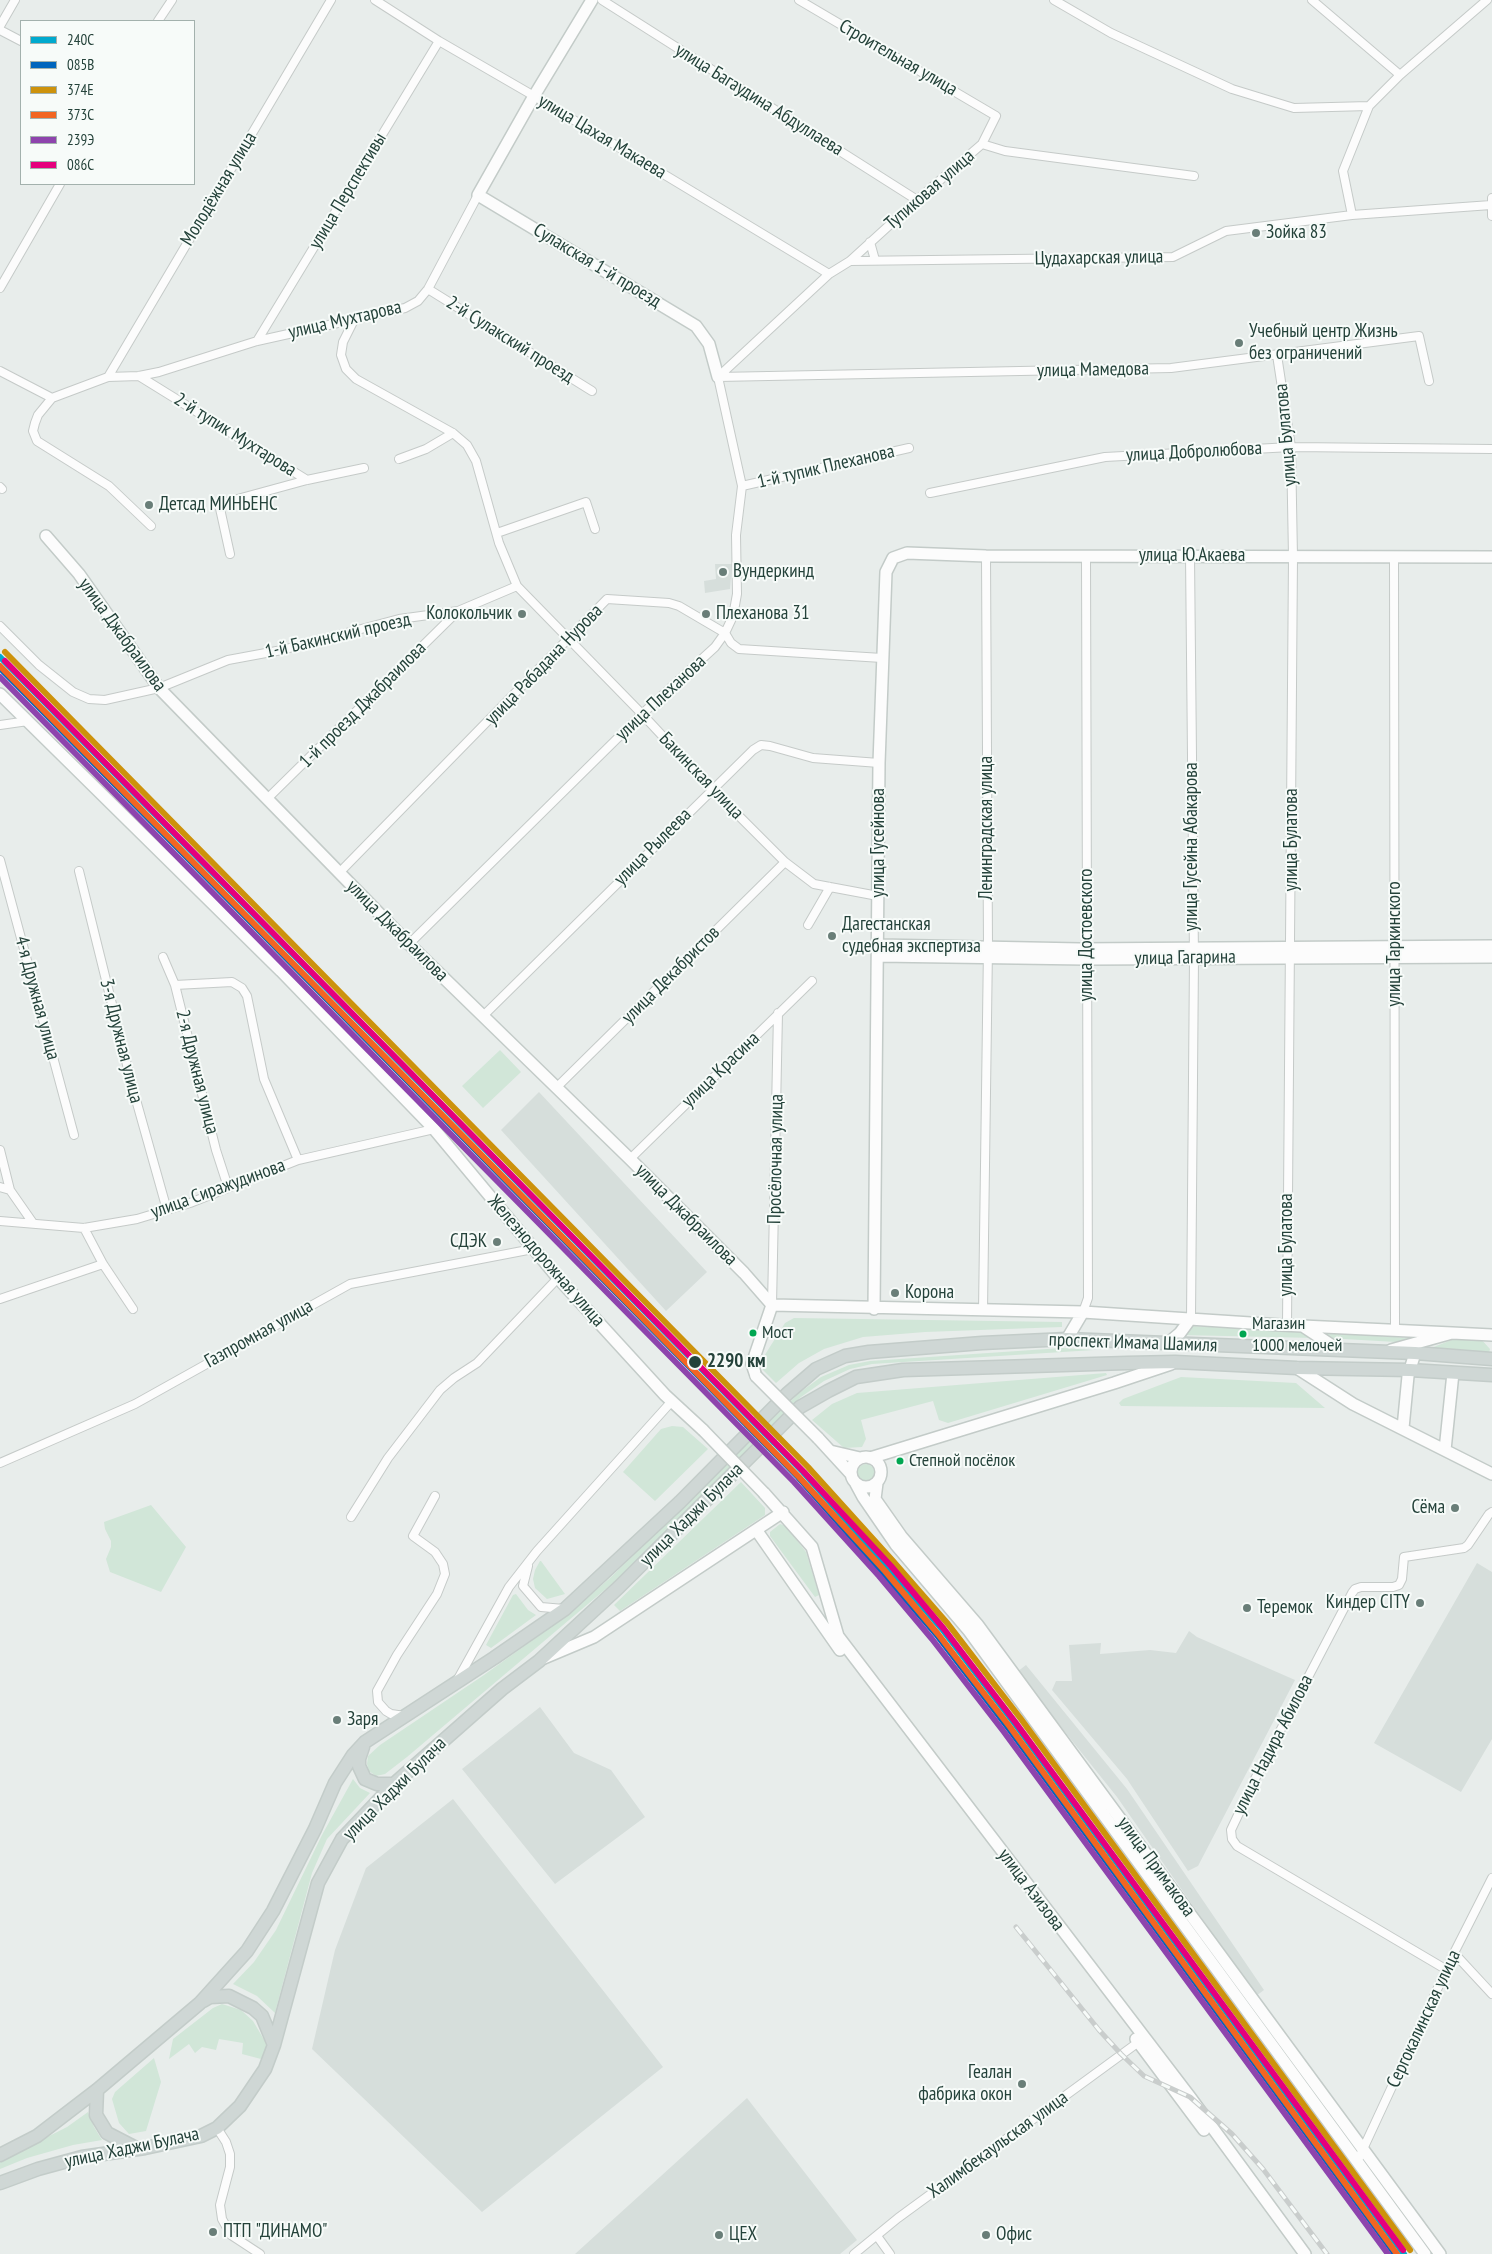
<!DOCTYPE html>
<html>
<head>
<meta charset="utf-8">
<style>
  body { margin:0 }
  #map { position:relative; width:1492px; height:2254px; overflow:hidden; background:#e8edeb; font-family:"PT Sans Narrow",sans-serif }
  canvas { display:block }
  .legend { position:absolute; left:20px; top:20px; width:175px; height:165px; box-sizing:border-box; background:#f7fbf9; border:1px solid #a3b1ad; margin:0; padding:6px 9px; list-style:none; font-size:15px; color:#24423a }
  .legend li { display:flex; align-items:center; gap:10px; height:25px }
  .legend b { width:25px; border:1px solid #a3b1ad }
</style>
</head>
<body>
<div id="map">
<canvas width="1492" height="2254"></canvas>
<ul class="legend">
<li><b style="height:6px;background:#00a9ce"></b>240С</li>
<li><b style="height:6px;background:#0065bd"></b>085В</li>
<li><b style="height:6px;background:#cd920c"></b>374Е</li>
<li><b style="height:6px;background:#f26522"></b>373C</li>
<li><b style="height:6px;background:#8e44ad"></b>239Э</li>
<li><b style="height:6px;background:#e5007d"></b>086С</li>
</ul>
</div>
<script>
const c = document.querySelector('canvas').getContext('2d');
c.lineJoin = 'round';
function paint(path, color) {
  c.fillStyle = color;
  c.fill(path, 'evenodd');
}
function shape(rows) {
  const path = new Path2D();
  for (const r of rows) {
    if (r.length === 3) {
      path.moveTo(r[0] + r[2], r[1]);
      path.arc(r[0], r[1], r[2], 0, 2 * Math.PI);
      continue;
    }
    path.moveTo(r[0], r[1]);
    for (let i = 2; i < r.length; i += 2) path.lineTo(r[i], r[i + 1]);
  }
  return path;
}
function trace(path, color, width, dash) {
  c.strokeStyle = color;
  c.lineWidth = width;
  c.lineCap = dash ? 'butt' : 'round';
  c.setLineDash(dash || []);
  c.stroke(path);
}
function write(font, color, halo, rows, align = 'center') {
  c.font = font + ' "PT Sans Narrow",sans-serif';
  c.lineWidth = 4;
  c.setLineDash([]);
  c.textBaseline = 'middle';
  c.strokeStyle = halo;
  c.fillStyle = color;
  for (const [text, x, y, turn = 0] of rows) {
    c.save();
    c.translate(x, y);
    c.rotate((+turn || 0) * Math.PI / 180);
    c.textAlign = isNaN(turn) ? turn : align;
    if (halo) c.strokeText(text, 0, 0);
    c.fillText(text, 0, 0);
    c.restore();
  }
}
paint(shape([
  [715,564,732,564,730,589,705,593,704,581,716,579],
  [539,1092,707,1272,666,1311,501,1130],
  [1477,1563,1492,1572,1492,1739,1461,1792,1374,1743],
  [1189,1631,1197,1637,1295,1680,1198,1866,1188,1871,1127,1779,1052,1690,1056,1681,1072,1681,1069,1645,1101,1643,1100,1654,1150,1650,1176,1653],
  [1026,1665,1127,1789,1264,1990,1256,1996,1117,1797,1017,1672],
  [540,1707,574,1753,611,1770,645,1817,555,1884,462,1769],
  [453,1799,663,2067,482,2212,312,2049,335,1950,366,1868],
  [747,2098,857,2240,840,2254,575,2254]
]), '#d6dedb');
paint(shape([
  [500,1050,521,1072,483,1108,462,1086],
  [794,1318,1062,1322,1062,1327,925,1332,863,1337,824,1349,799,1363,776,1383,763,1370,761,1361,785,1323],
  [1190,1326,1304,1330,1316,1338,1180,1335],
  [1318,1332,1339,1333,1423,1339,1414,1343,1326,1338],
  [1480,1338,1490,1349,1489,1353,1431,1348,1454,1339],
  [1062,1348,1094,1350,872,1364,850,1369,824,1381,801,1397,614,1582,407,1757,385,1774,376,1776,369,1771,367,1764,368,1756,380,1745,484,1675,566,1616,610,1578,799,1393,821,1377,849,1365,870,1361],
  [1106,1373,1107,1375,948,1423,939,1420,933,1401,861,1420,866,1439,862,1447,844,1448,812,1420,832,1404,857,1393],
  [1181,1377,1296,1383,1325,1408,1121,1406,1119,1403,1123,1399],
  [672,1426,683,1427,708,1449,655,1501,623,1472,661,1429],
  [866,1473,9],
  [741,1482,765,1508,765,1515,620,1611,614,1605],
  [151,1505,186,1547,161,1592,110,1572,106,1559,111,1547,111,1541,105,1529,104,1522],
  [780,1524,786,1526,806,1552,819,1595,815,1597,770,1536,770,1532],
  [540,1561,541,1561,565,1594,547,1599,535,1588,533,1579,535,1570],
  [516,1594,528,1610,536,1615,491,1648,486,1645,513,1595],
  [353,1779,360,1788,370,1793,327,1839,312,1873,275,2013,257,1996,233,1984,254,1962,276,1930,322,1835],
  [222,2004,241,2010,253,2021,266,2043,266,2049,261,2059,242,2054,243,2043,219,2039,216,2050,202,2047,195,2053,189,2044,169,2059,173,2039,213,2008],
  [154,2058,161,2082,146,2131,129,2134,119,2123,112,2099,115,2092],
  [88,2112,94,2127,102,2140,73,2145,27,2158,0,2169,0,2161,67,2127]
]), '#d1e6d8');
const street = shape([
  [375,0,439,41,534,96,829,274],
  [602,0,917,200],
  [799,0,996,116,982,144],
  [1054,0,1111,33,1232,89,1294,108,1369,106],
  [1312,0,1400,75],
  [158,21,172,0],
  [0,26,15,0],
  [0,30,21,41],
  [1492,198,1492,216],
  [1352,215,1343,171,1369,106,1400,75,1487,0],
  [870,242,875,260],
  [850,261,1173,257,1226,231,1352,215,1491,205],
  [0,288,60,184],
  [428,289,592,391],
  [355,318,343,342,341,355,346,369,356,379,453,433,467,445,476,461,499,543,517,586,642,714,712,789,785,862,814,884,878,896],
  [257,341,439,41],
  [1277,355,1291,447,1293,557,1287,1325],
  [0,371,52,398],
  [139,376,307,480],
  [108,377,331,0],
  [718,377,1171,368,1419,336,1429,381],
  [718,377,829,274,850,261,917,200,982,144,1005,151,1194,176],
  [399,459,426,449,453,433],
  [742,486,909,448],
  [0,487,2,489],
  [930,493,1105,457,1291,447,1492,449],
  [151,526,109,486,37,441,33,431,35,423,38,415,52,398,108,377,139,376,159,372,257,341,405,308,418,301,428,289,478,195],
  [497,533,586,502,595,529],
  [230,554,219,504,307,480,364,468],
  [1190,556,1194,958,1191,1318],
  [1394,557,1395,1330],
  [0,626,39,665,73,692,89,699,105,700,159,688,228,660,282,650,399,619,458,611,517,586],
  [0,725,28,721],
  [267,799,458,611],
  [0,860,74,1135],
  [79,871,133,1089,167,1210],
  [339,873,607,599,669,603,679,606,725,633,731,643,739,649,882,658],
  [808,925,830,887],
  [409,944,642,714,715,647,725,633,733,616,737,594,736,535,742,486,718,377],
  [163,957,175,985,216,1150,228,1187],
  [175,985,232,982,242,988,247,996,264,1079,298,1160],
  [483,1016,753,750,761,745,770,746,813,758,879,763],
  [557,1087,785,862],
  [0,1150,10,1190],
  [630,1159,812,981],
  [0,1187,10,1190,33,1223],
  [0,1221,84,1228,137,1219,190,1203,298,1160,434,1129],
  [84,1228,103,1264,133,1309],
  [0,1299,103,1264],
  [772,1305,778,1013],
  [983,1311,988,947,986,556],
  [1083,1312,1088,1298,1086,556],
  [0,1463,135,1404,350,1284,533,1249],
  [351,1517,388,1458,440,1390,454,1378,477,1363,558,1278],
  [528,1566,523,1586,541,1607,564,1609],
  [458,1679,509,1587,537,1551,672,1401],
  [405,1716,391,1714,386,1711,378,1702,377,1691,397,1655,437,1594,445,1574,443,1564,435,1552,413,1536,435,1496],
  [1454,1953,1492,1994],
  [1447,1970,1237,1846,1232,1839,1231,1830,1256,1777,1352,1593,1355,1589,1361,1587,1393,1587,1399,1585,1402,1579,1404,1557,1464,1548,1468,1545,1489,1514,1492,1512],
  [217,2128,226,2142,230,2154,230,2167,220,2205,222,2219,231,2235,260,2254],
  [1357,2162,1454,1953,1492,1878],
  [877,2236,890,2254],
  [854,2254,898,2218,1140,2041]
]);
const secondary = shape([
  [592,0,534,96,478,195,696,326,709,344,718,377],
  [46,536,79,574,159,688,409,944,630,1159,744,1273,772,1305],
  [0,694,281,971,434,1129,558,1278,665,1395,703,1430],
  [879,945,1080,949,1492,946],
  [879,956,1086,959,1492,957],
  [772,1305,1083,1312,1281,1325,1452,1333],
  [874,1309,879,763,886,572,893,558,907,553,986,556,1492,557],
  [1304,1327,1339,1350],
  [1067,1339,1083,1312],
  [1167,1344,1180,1333,1191,1318],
  [1391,1350,1452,1333,1492,1335],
  [1297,1368,1353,1404,1492,1474],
  [756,1376,752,1364,772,1305],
  [1403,1428,1408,1376,1415,1353],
  [818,1438,851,1474],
  [1445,1450,1453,1373],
  [830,1451,860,1458],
  [866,1472,15],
  [870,1458,1114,1383,1171,1364],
  [877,1483,875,1499,901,1536,977,1624,1440,2254],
  [856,1484,863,1497,896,1545,969,1631,1425,2254],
  [764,1493,812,1547,838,1636,1190,2097,1305,2254],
  [757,1531,840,1650],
  [544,1658,594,1637,783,1512],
  [1136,2039,1204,2130]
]);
const primary = shape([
  [363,1747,359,1759,359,1766,365,1779,377,1784,394,1784],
  [203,2001,210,1997,229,1996,253,2008,262,2016,274,2045],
  [97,2090,96,2115,107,2133,136,2148],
  [0,2155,37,2136,97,2090,200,2003,247,1951,273,1911,315,1829,335,1783,353,1755,365,1742,494,1658,565,1609,680,1502,787,1394,816,1369,845,1356,869,1352,982,1343,1067,1339,1415,1353,1492,1359],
  [0,2183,38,2169,82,2157,145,2148,201,2136,217,2128,240,2106,265,2069,274,2045,318,1883,342,1839,394,1784,502,1689,539,1661,619,1587,800,1407,828,1391,856,1377,903,1370,1127,1363,1175,1362,1297,1368,1410,1370,1492,1375]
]);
trace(street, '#c5cac8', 10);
trace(secondary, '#c3cbc8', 14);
trace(primary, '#c3ccc9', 15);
trace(street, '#fcfcfc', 8);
trace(secondary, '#fcfcfc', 11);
trace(primary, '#cfd7d5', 12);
const rail = shape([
  [1016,1927,1099,2030,1121,2054,1144,2076,1190,2097,1232,2134,1263,2169,1327,2254]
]);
trace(rail, '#c9cdcc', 5);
trace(rail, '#f7fbf9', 3, [9]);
const secondaryBridge = shape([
  [756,1376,818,1438],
  [703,1430,764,1493]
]);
trace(secondaryBridge, '#c3cbc8', 14, []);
trace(secondaryBridge, '#fcfcfc', 11);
trace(shape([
  [0,657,803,1472,887,1566,942,1629,1015,1724,1404,2254]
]), '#00a9ce', 6);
trace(shape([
  [0,668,798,1477,881,1571,936,1634,1009,1729,1395,2254]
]), '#0065bd', 6);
trace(shape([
  [5,652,808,1467,893,1561,948,1624,1021,1719,1410,2250]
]), '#cd920c', 6);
trace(shape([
  [0,666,799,1477,885,1571,938,1634,1010,1727,1397,2254]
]), '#f26522', 6);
trace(shape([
  [0,677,794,1482,879,1576,932,1639,1004,1732,1388,2254]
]), '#8e44ad', 6);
trace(shape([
  [5,661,804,1472,891,1566,944,1629,1016,1723,1403,2250]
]), '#e5007d', 6);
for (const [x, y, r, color] of [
  [1256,233,5,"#697e78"],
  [1239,343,5,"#697e78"],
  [149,505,5,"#697e78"],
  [723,572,5,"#697e78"],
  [522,614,5,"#697e78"],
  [706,614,5,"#697e78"],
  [832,936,5,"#697e78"],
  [497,1242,5,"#697e78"],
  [895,1293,5,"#697e78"],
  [753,1333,4.5,"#00a651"],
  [1243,1334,4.5,"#00a651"],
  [695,1362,7,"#24423a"],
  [900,1461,4.5,"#00a651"],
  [1455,1508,5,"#697e78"],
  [1420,1603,5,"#697e78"],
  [1247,1608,5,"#697e78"],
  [337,1720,5,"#697e78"],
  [1022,2084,5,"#697e78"],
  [213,2232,5,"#697e78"],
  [719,2235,5,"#697e78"],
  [986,2235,5,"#697e78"]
]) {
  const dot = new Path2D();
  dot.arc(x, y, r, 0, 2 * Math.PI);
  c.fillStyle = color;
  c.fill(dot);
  trace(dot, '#f7fbf9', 2);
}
write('18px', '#24423a', '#f7fbf9', [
  ["Магазин",1252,1324],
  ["1000 мелочей",1252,1346],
  ["Мост",762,1333],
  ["Степной посёлок",909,1461]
], 'left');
write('19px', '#24423a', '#f7fbf9', [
  ["Строительная улица",898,58,30],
  ["улица Багаудина Абдуллаева",759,100,32],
  ["улица Цахая Макаева",602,137,31],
  ["Молодёжная улица",219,189,-59],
  ["Тупиковая улица",930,190,-41],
  ["улица Перспективы",348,191,-59],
  ["Цудахарская улица",1099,258,-1],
  ["Сулакская 1-й проезд",597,266,31],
  ["улица Мухтарова",345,320,-13],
  ["2-й Сулакский проезд",510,340,32],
  ["улица Мамедова",1093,370,-1],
  ["2-й тупик Мухтарова",235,435,32],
  ["улица Булатова",1286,435,-95],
  ["улица Добролюбова",1194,452,-3],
  ["1-й тупик Плеханова",826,467,-13],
  ["улица Ю.Акаева",1192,556],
  ["улица Джабраилова",122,635,54],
  ["1-й Бакинский проезд",338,636,-13],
  ["улица Рабадана Нурова",544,665,-46],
  ["улица Плеханова",661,698,-43],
  ["1-й проезд Джабраилова",363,705,-45],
  ["Бакинская улица",701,776,46],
  ["Ленинградская улица",987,828,-90],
  ["улица Булатова",1292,840,-90],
  ["улица Гусейнова",879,843,-90],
  ["улица Рылеева",653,847,-45],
  ["улица Гусейна Абакарова",1192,847,-90],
  ["улица Джабраилова",397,931,45],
  ["улица Достоевского",1087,935,-90],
  ["улица Таркинского",1395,944,-90],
  ["улица Гагарина",1185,958,-1],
  ["улица Декабристов",671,975,-45],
  ["4-я Дружная улица",37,998,75],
  ["3-я Дружная улица",121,1041,76],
  ["улица Красина",721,1070,-44],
  ["2-я Дружная улица",197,1072,76],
  ["Просёлочная улица",776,1159,-89],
  ["улица Сиражудинова",218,1189,-20],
  ["улица Джабраилова",686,1215,45],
  ["улица Булатова",1287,1245,-90],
  ["Железнодорожная улица",546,1261,49],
  ["Газпромная улица",259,1334,-29],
  ["проспект Имама Шамиля",1133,1343,2],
  ["улица Хаджи Булача",692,1515,-45],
  ["улица Надира Абилова",1273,1745,-63],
  ["улица Хаджи Булача",395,1789,-45],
  ["улица Примакова",1156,1867,54],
  ["улица Азизова",1031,1890,53],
  ["Сергокалинская улица",1424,2019,-65],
  ["Халимбекаульская улица",998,2145,-36],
  ["улица Хаджи Булача",132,2148,-12]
]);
write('19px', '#24423a', '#f7fbf9', [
  ["Зойка 83",1266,233],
  ["Учебный центр Жизнь",1249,332],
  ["без ограничений",1249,354],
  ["Детсад МИНЬЕНС",159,505],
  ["Вундеркинд",733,572],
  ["Колокольчик",512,614,"right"],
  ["Плеханова 31",716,614],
  ["Дагестанская",842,925],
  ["судебная экспертиза",842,947],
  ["СДЭК",487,1242,"right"],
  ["Корона",905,1293],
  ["Сёма",1445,1508,"right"],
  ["Киндер CITY",1410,1603,"right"],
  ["Теремок",1257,1608],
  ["Заря",347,1720],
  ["Геалан",1012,2073,"right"],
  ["фабрика окон",1012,2095,"right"],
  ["ПТП \"ДИНАМО\"",223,2232],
  ["ЦЕХ",729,2235],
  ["Офис",996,2235]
], 'left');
write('bold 19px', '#24423a', '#f7fbf9', [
  ["2290 км",707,1362]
], 'left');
</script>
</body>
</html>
